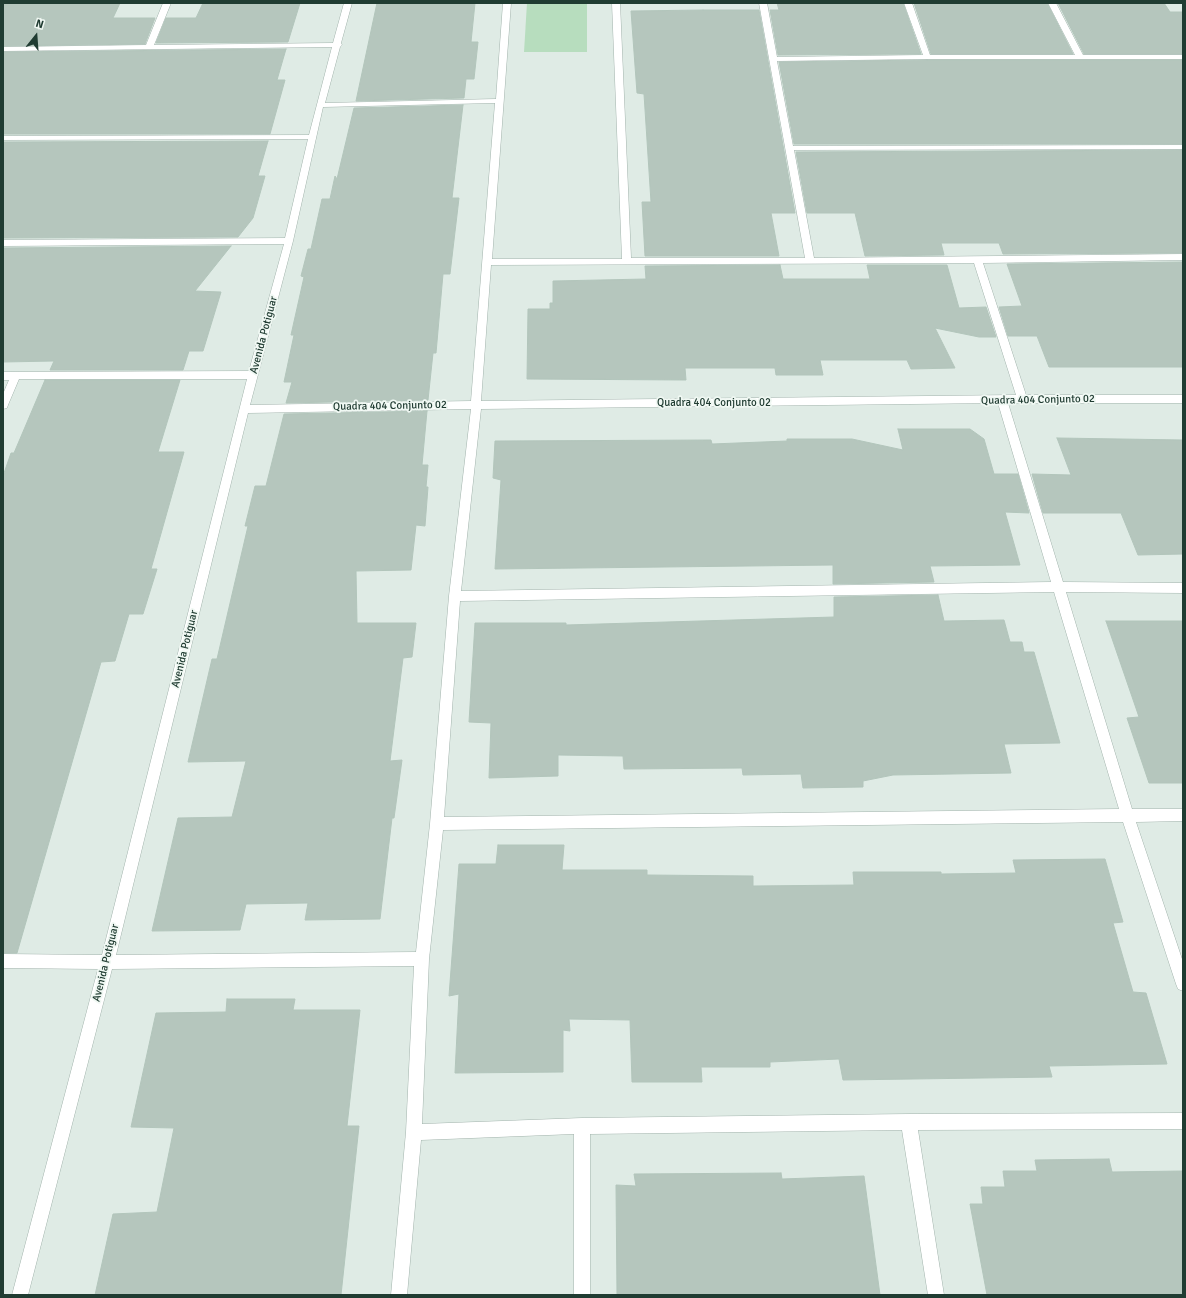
<!DOCTYPE html>
<html>
<head>
<meta charset="utf-8">
<style>
  body { margin:0 }
  #map { position:relative; width:1186px; height:1298px; overflow:hidden; background:#dfebe5; font-family:Signika,sans-serif }
  canvas { display:block }
  .frame { position:absolute; inset:0; border:4px solid #203c32; pointer-events:none }
  .north { position:absolute; left:16px; top:16px; width:40px; height:40px; -webkit-text-stroke:3px #f0f8f3; paint-order:stroke; rotate:17deg; font-size:11px; font-weight:700; line-height:16px; text-align:center; color:#203c32 }
  .north::after { content:''; display:block; margin:auto; width:14px; height:18px; background:#203c32; clip-path:polygon(50% 0,100% 100%,50% 72%,0 100%) }
</style>
</head>
<body>
<div id="map">
<canvas width="1186" height="1298"></canvas>
<div class="frame"></div>
<div class="north">N</div>
</div>
<script>
const c = document.querySelector('canvas').getContext('2d');
c.lineJoin = 'round';
function paint(path, color) {
  c.fillStyle = color;
  c.fill(path, 'evenodd');
}
function shape(rows) {
  const path = new Path2D();
  for (const r of rows) {
    path.moveTo(r[0], r[1]);
    for (let i = 2; i < r.length; i += 2) path.lineTo(r[i], r[i + 1]);
  }
  return path;
}
function trace(path, color, width, dash) {
  c.strokeStyle = color;
  c.lineWidth = width;
  c.lineCap = dash ? 'butt' : 'round';
  c.setLineDash(dash || []);
  c.stroke(path);
}
function write(font, color, halo, rows, align = 'center') {
  c.font = font + ' Signika,sans-serif';
  c.lineWidth = 3.5;
  c.setLineDash([]);
  c.textBaseline = 'middle';
  c.strokeStyle = halo;
  c.fillStyle = color;
  for (const [text, x, y, turn = 0] of rows) {
    c.save();
    c.translate(x, y);
    c.rotate((+turn || 0) * Math.PI / 180);
    c.textAlign = isNaN(turn) ? turn : align;
    if (halo) c.strokeText(text, 0, 0);
    c.fillText(text, 0, 0);
    c.restore();
  }
}
paint(shape([
  [527,3,587,3,587,52,524,52]
]), '#b7ddbe');
const building = shape([
  [3,3,120,3,113,18,155,18,145,44,3,46,3,3],
  [203,3,300,3,288,42,156,43,166,18,196,18,203,3],
  [377,3,475,3,471,42,478,42,474,79,466,79,464,98,356,101,377,3],
  [777,3,903,3,921,54,778,55,770,10,779,10,777,3],
  [914,3,1047,3,1073,54,931,54,914,3],
  [1058,3,1164,3,1170,12,1183,12,1183,54,1084,54,1058,3],
  [703,10,759,10,795,213,771,213,779,256,645,256,642,202,651,202,644,94,637,93,631,11,703,10],
  [286,49,277,80,285,80,270,134,3,134,3,52,286,49],
  [927,60,1183,60,1183,144,794,144,779,62,927,60],
  [463,105,452,198,459,198,450,274,443,274,436,353,433,353,428,400,286,403,292,382,284,382,294,335,291,335,304,277,301,276,308,249,311,249,322,199,330,199,335,176,337,179,354,108,463,105],
  [268,141,258,176,265,176,253,218,238,237,3,238,3,142,268,141],
  [1183,150,1183,253,1003,254,999,243,941,243,944,255,865,256,855,213,807,213,796,152,1183,150],
  [231,246,195,291,221,292,203,351,189,351,183,370,50,370,54,361,3,362,3,248,231,246],
  [1183,262,1183,367,1049,367,1037,336,1008,336,999,307,1022,306,1007,264,1183,262],
  [780,265,783,279,870,279,867,265,947,265,959,308,986,307,996,337,979,337,935,328,955,368,911,369,907,360,820,360,823,375,776,375,775,368,685,368,686,380,527,379,528,309,550,309,550,303,553,303,553,281,646,279,645,266,780,265],
  [45,380,180,380,158,452,184,452,151,569,157,569,143,614,129,614,115,661,101,662,17,953,3,953,3,476,11,453,14,453,45,380],
  [427,411,422,465,428,465,426,487,428,487,425,526,416,525,411,570,356,571,357,623,416,623,412,657,403,658,390,761,402,760,394,818,392,818,380,919,305,920,308,903,246,904,240,930,152,931,178,818,232,817,246,761,188,762,212,659,217,659,248,526,245,526,255,486,266,486,284,414,427,411],
  [898,429,970,429,984,439,994,474,1018,474,1029,513,1005,512,1020,565,930,566,934,582,833,584,833,565,495,569,501,480,493,478,495,441,711,440,712,444,787,441,787,439,852,439,903,450,898,429],
  [1057,438,1183,440,1183,554,1138,555,1121,513,1043,513,1032,474,1071,475,1057,438],
  [938,595,944,621,1004,620,1010,642,1022,642,1024,652,1034,652,1060,743,1004,744,1011,773,893,775,863,781,863,787,803,788,801,774,743,775,742,768,624,769,623,756,558,755,558,776,489,778,491,723,469,722,475,623,566,623,566,625,834,617,834,597,938,595],
  [1106,621,1183,621,1183,783,1149,783,1127,718,1139,717,1106,621],
  [498,845,564,845,562,870,647,870,647,875,753,876,753,886,854,885,853,872,941,872,941,874,1016,873,1013,860,1105,859,1123,922,1113,923,1133,992,1146,993,1167,1064,1049,1066,1052,1077,843,1080,839,1059,770,1062,770,1067,701,1067,702,1082,632,1082,630,1020,569,1019,570,1031,563,1030,563,1072,455,1073,459,994,449,996,459,864,496,864,498,845],
  [227,999,295,999,293,1010,360,1010,347,1126,359,1126,341,1295,95,1295,113,1214,157,1212,174,1128,131,1127,156,1013,226,1012,227,999],
  [1109,1159,1112,1172,1183,1171,1183,1295,987,1295,970,1204,983,1204,981,1187,1005,1187,1003,1171,1037,1171,1035,1160,1109,1159],
  [781,1173,782,1179,864,1176,880,1295,617,1295,616,1185,636,1186,634,1174,781,1173]
]);
paint(building, '#b5c6bd');
trace(building, '#b2c5bb', 1);
const minor = shape([
  [163,3,171,3,154,45,333,43,344,3,352,3,341,43,342,45,340,47,325,103,496,99,503,3,511,3,492,259,622,259,612,3,620,3,631,258,805,258,759,3,767,3,777,57,923,55,904,3,912,3,930,55,1075,55,1048,3,1056,3,1083,55,1183,55,1183,59,927,59,777,61,793,146,1183,145,1183,149,794,150,814,258,1183,254,1183,260,983,263,1026,395,1183,395,1183,403,1008,403,1063,582,1183,583,1183,593,1066,592,1132,809,1183,809,1183,821,1136,822,1183,962,1183,991,1178,989,1176,984,1123,822,443,830,429,959,422,1124,582,1118,909,1114,1183,1113,1183,1129,918,1130,944,1295,928,1295,902,1130,590,1134,590,1295,574,1295,574,1134,421,1140,407,1295,391,1295,406,1132,414,966,112,969,28,1295,12,1295,98,969,3,968,3,954,102,955,247,379,19,379,8,405,7,408,3,409,3,394,9,380,3,380,3,372,249,371,284,244,3,246,3,240,285,238,308,139,3,140,3,136,309,135,332,47,3,51,3,47,146,45,163,3],
  [495,103,471,401,250,405,293,241,323,107,495,103],
  [974,263,1016,395,481,401,491,265,974,263],
  [998,403,1051,582,461,591,481,409,998,403],
  [471,409,449,596,430,824,416,952,116,955,248,413,471,409],
  [1054,592,1119,809,444,817,460,601,1054,592]
]);
trace(minor, '#a2b3ac', 1);
paint(minor, '#fff');
write('11px', '#203c32', '#f0f8f3', [
  ["Avenida Potiguar",264,335,-75],
  ["Quadra 404 Conjunto 02",1038,400,-1],
  ["Quadra 404 Conjunto 02",714,403],
  ["Quadra 404 Conjunto 02",390,406,-1],
  ["Avenida Potiguar",185,649,-76],
  ["Avenida Potiguar",106,963,-76]
]);
</script>
</body>
</html>
